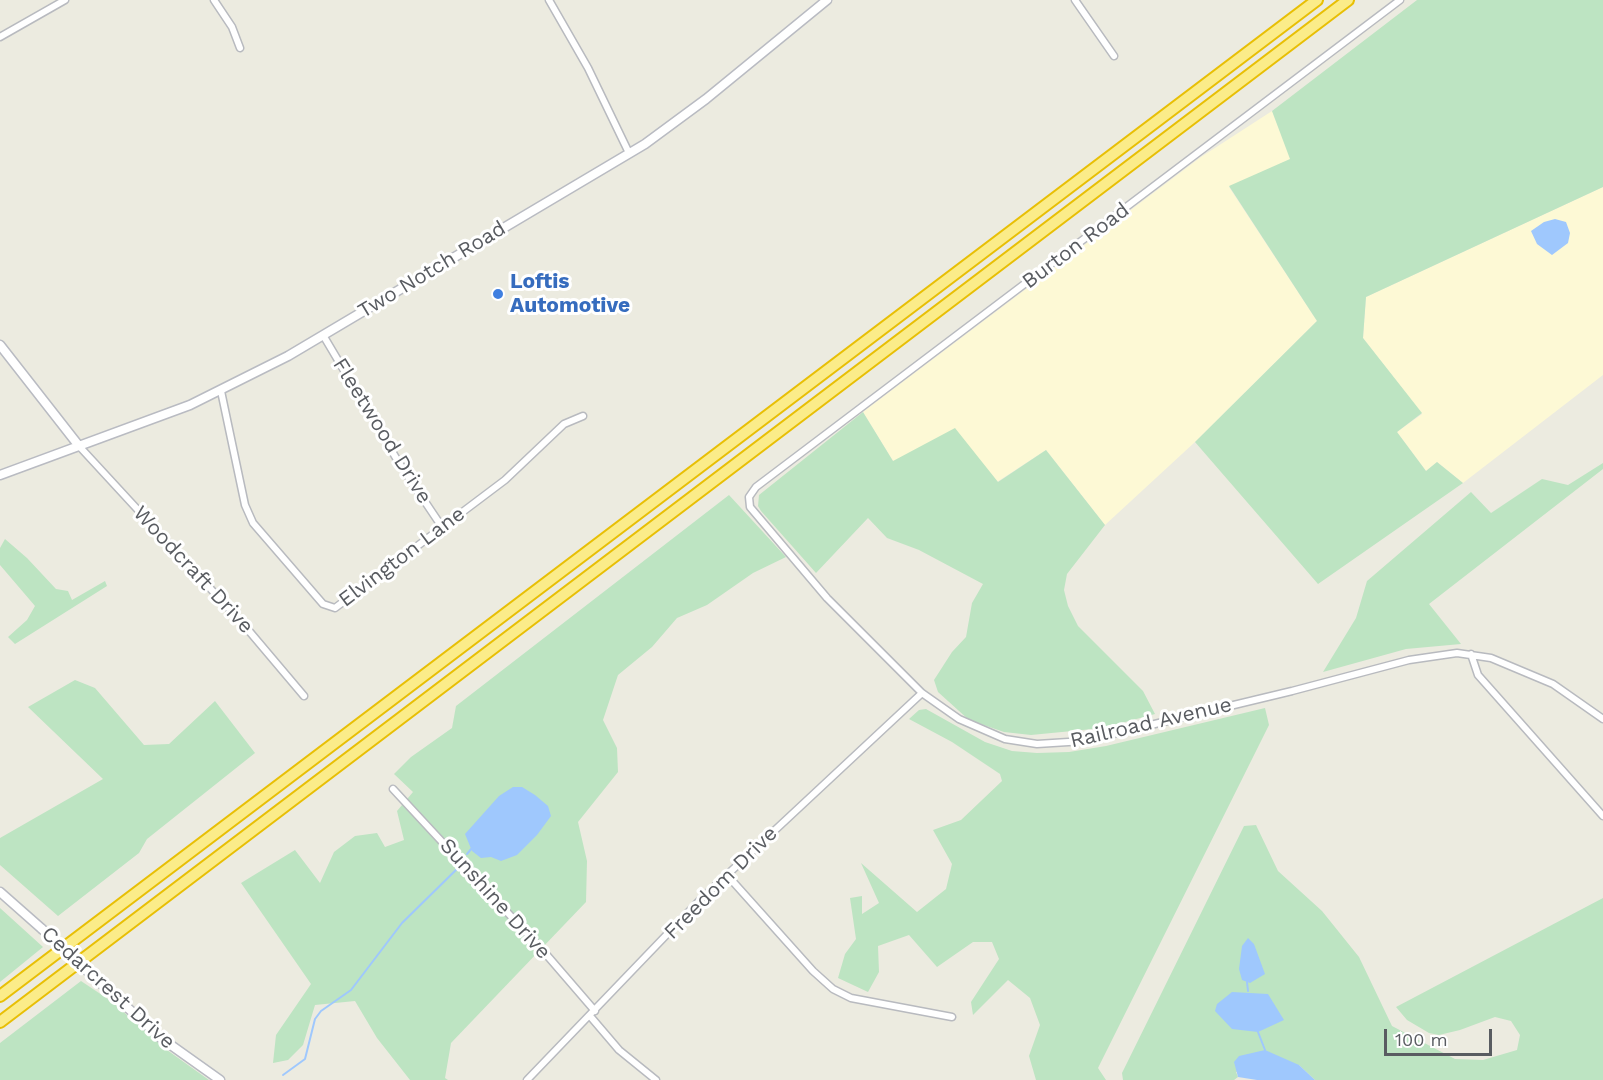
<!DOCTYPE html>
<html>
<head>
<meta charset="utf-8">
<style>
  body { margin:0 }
  #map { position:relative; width:1603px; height:1080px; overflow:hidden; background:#ecebe0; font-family:"Work Sans",sans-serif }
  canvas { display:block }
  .scale { position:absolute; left:1384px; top:1029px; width:108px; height:27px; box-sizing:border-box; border:3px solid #595c61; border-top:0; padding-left:8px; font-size:18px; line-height:21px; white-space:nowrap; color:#595c61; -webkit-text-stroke:4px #fff; paint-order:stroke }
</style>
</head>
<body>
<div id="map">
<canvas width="1603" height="1080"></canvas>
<div class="scale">100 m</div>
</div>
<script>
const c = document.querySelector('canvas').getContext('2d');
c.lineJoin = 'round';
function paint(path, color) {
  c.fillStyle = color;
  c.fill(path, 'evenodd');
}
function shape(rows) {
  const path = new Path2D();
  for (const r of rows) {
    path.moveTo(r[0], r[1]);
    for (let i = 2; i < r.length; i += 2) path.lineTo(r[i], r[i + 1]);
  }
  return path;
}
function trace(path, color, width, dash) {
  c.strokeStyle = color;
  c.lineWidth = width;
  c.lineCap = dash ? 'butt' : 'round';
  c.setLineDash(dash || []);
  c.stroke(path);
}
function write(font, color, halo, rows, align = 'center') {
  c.font = font + ' "Work Sans",sans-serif';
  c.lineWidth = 6;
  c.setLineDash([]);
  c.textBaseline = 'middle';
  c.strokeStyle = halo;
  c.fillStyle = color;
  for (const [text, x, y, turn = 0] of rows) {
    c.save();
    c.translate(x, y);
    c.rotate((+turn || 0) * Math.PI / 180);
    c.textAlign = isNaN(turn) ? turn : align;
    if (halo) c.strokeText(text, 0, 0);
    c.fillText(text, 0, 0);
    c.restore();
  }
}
paint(shape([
  [1272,111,1291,159,1229,187,1317,321,1195,442,1105,525,1046,450,997,482,893,461,863,412,1201,157],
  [1603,187,1603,375,1463,483,1437,462,1426,471,1397,432,1422,414,1363,338,1366,297]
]), '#fdf9d5');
paint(shape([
  [1417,0,1603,0,1603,187,1366,297,1363,338,1422,413,1397,432,1426,471,1437,462,1463,483,1318,584,1195,442,1317,321,1229,186,1290,159,1272,111],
  [863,412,893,461,955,428,998,482,1046,450,1105,525,1067,574,1064,590,1068,606,1078,626,1143,691,1155,714,1103,728,1031,735,1004,732,969,720,938,692,934,680,952,652,966,637,972,603,983,584,919,550,887,538,868,518,816,573,761,511,758,506,759,495],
  [1603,463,1603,469,1429,604,1461,644,1406,649,1323,672,1356,618,1367,581,1471,492,1491,513,1542,479,1568,485],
  [729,495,786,557,753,573,707,605,677,618,652,647,618,675,603,720,617,748,618,772,578,822,587,861,586,902,451,1043,445,1078,448,1080,410,1080,377,1038,355,1001,315,1005,303,1045,288,1060,273,1063,276,1035,311,984,241,883,295,850,320,883,334,852,355,836,377,833,385,847,404,840,397,811,413,792,394,774,411,757,452,728,456,706],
  [5,539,27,558,56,589,68,591,72,600,105,581,107,586,15,644,8,637,27,620,35,606,0,565,0,548],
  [75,680,95,688,144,745,169,744,215,701,255,753,147,839,139,853,58,916,0,865,0,838,103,779,28,707],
  [1265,708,1269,725,1098,1068,1106,1080,1036,1080,1029,1056,1040,1025,1030,998,1008,980,973,1015,971,1002,999,959,992,942,973,942,937,967,909,935,878,946,879,972,868,992,838,978,845,954,856,939,850,898,862,896,862,914,879,903,861,863,917,912,946,889,952,864,933,830,961,820,1002,781,1000,774,952,742,909,719,919,710,926,709,985,742,1012,751,1037,753,1069,752,1106,746],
  [1256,825,1278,871,1322,911,1359,957,1392,1026,1455,1059,1483,1060,1517,1050,1520,1035,1511,1021,1495,1017,1460,1030,1439,1035,1429,1033,1407,1020,1396,1007,1603,898,1603,1080,1315,1080,1299,1065,1236,1072,1238,1077,1234,1080,1123,1080,1122,1073,1244,826],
  [0,908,43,947,0,982],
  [81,981,111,1001,167,1050,209,1080,0,1080,0,1043]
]), '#bde4c2');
paint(shape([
  [1555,219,1566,222,1570,233,1568,243,1552,255,1537,244,1531,231,1544,222],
  [513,787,522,787,535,795,548,806,551,816,537,835,517,855,501,861,491,857,481,858,472,851,465,834,499,796],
  [1248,938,1254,944,1265,974,1250,983,1242,980,1239,969,1242,946],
  [1232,992,1268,994,1284,1020,1258,1032,1232,1029,1215,1011,1217,1004],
  [1265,1050,1299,1065,1315,1080,1257,1080,1238,1077,1234,1062,1239,1056]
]), '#9fc8fd');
trace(shape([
  [467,854,472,848],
  [1247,982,1248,991],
  [1258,1032,1265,1050],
  [283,1075,305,1059,315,1019,321,1011,351,990,402,923,461,865]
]), '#9fc8fd', 2);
const street = shape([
  [214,0,232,27,240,48],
  [549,0,588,68,629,153],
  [1075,0,1114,56],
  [1400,0,756,487,749,497,750,507,827,598,922,693,959,719,1005,739,1037,744,1084,741,1292,691,1409,660,1457,653,1491,658,1553,684,1603,719],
  [0,37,65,0],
  [323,335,399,463,442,527],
  [221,391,245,505,253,523,323,604,335,608,505,480,564,424,583,416],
  [79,446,244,625,304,696],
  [1471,654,1478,675,1603,816],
  [393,789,545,953,595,1011],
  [727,875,813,971,833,989,851,998,952,1017],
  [590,1016,619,1050,656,1080],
  [527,1080,699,901,922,693]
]);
const secondary = shape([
  [0,345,79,446],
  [0,475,190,405,288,356,645,144,706,99,827,0],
  [0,892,42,929],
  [97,980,161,1038,220,1080]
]);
const highway = shape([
  [0,996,1317,0],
  [0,1022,1348,0]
]);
trace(street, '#b8babf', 9);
trace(secondary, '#b9bbc2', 11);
trace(highway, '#e8bf05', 14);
trace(street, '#fff', 6);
trace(secondary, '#fff', 8);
trace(highway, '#fbec89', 10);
const secondaryBridge = shape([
  [42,929,97,980]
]);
trace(secondaryBridge, '#b9bbc2', 11, []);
trace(secondaryBridge, '#fff', 8);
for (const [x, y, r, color] of [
  [498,294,6,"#3f7fe0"]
]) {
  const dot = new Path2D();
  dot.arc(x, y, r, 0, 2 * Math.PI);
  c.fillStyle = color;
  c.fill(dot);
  trace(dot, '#fff', 2);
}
write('21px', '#595c61', '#fff', [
  ["Burton Road",1076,246,-37],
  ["Two Notch Road",432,270,-31],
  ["Fleetwood Drive",382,431,58],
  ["Elvington Lane",402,557,-37],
  ["Woodcraft Drive",193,570,47],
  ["Railroad Avenue",1151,723,-13],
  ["Freedom Drive",721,883,-45],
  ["Sunshine Drive",495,899,48],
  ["Cedarcrest Drive",108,988,42]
]);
write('bold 21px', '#366cbe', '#fff', [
  ["Loftis",510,282],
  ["Automotive",510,306]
], 'left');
</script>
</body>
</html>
